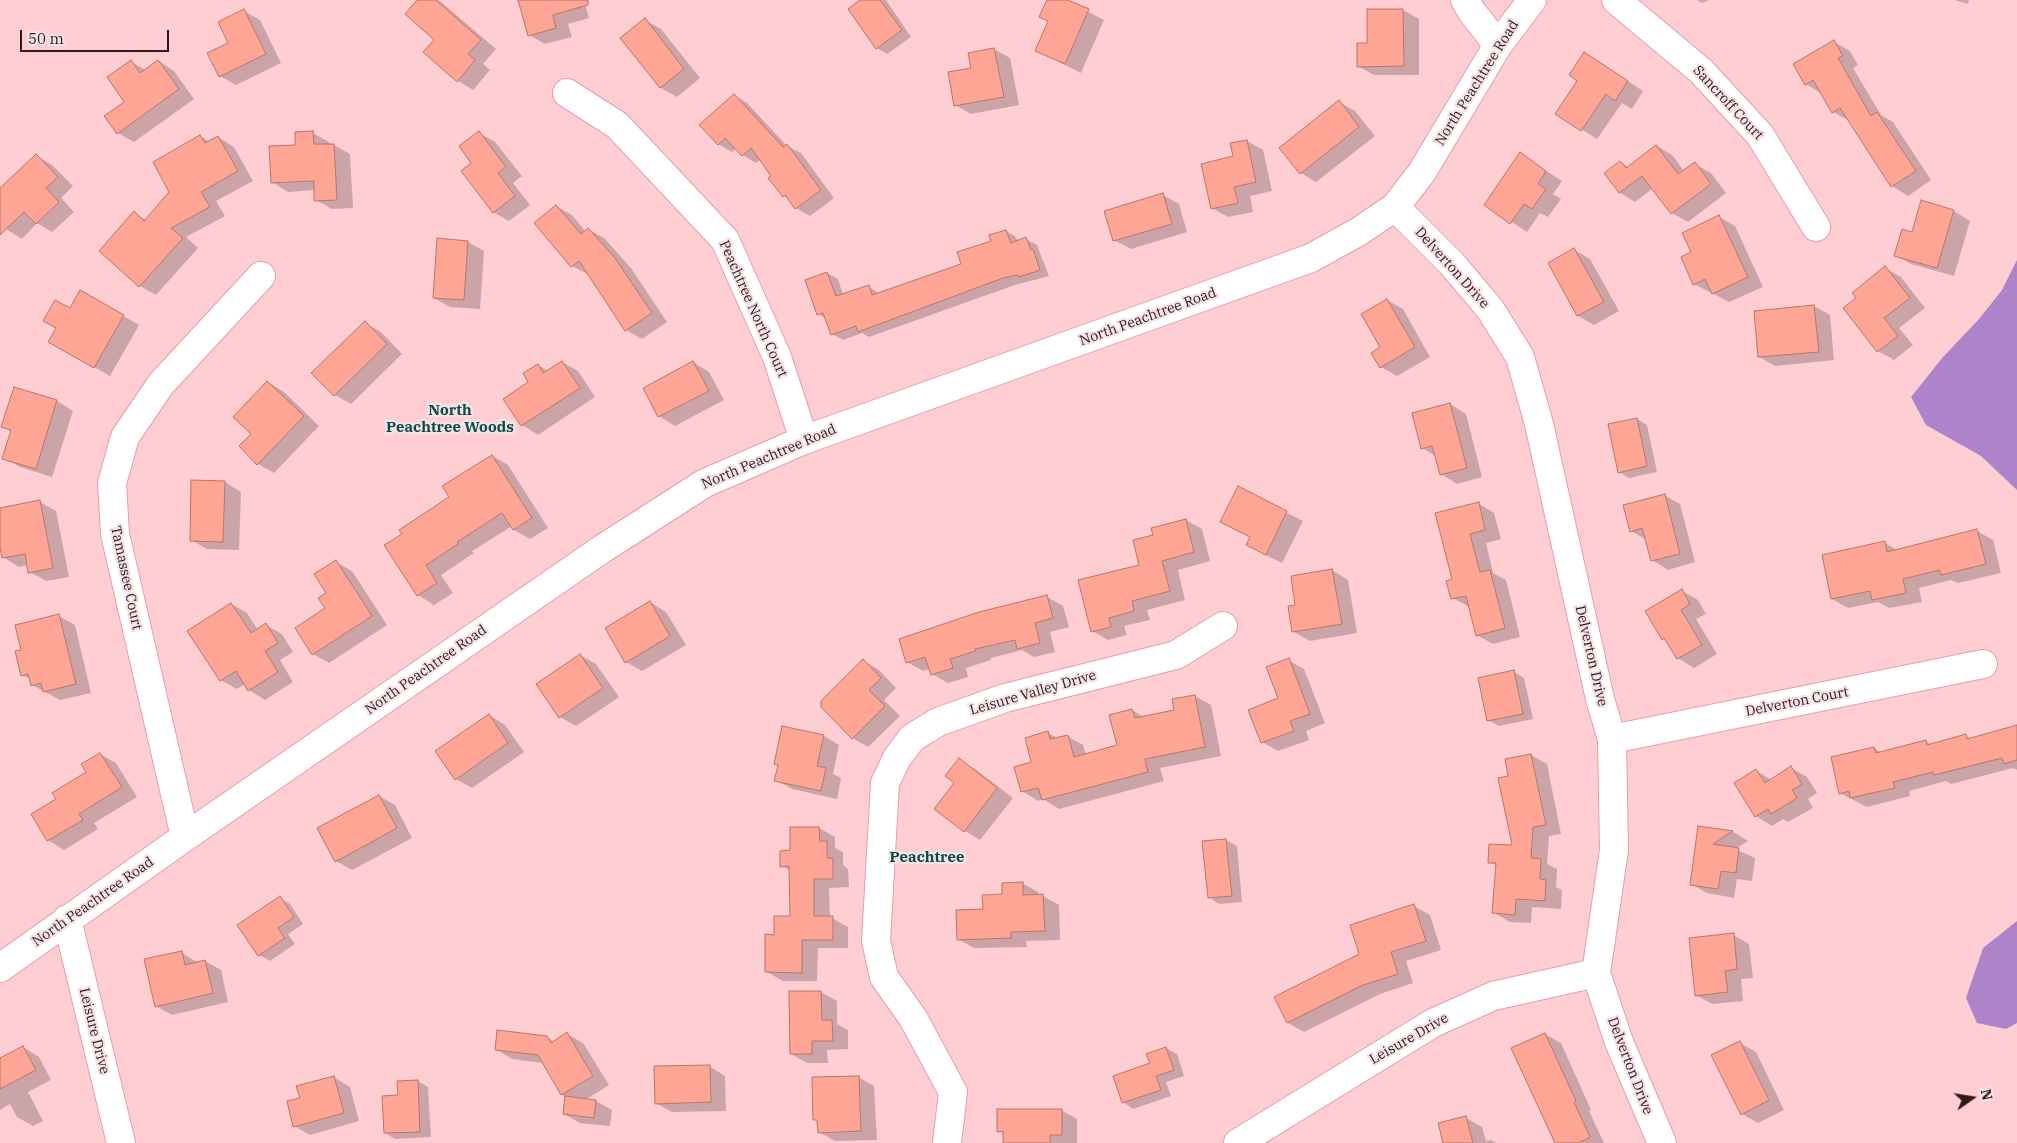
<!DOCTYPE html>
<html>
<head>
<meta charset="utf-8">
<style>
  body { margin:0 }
  #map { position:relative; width:2017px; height:1143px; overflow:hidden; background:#feced3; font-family:"IBM Plex Serif",serif }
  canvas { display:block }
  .north { position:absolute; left:1947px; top:1073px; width:50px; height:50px; -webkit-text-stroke:4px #f5e4e6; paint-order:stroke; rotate:77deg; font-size:14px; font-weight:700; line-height:20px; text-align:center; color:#33171c }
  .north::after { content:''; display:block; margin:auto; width:18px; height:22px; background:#33171c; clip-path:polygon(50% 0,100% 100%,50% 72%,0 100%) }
  .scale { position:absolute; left:20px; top:30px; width:149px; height:22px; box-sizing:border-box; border:2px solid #33171c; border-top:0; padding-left:6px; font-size:15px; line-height:18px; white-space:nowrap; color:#33171c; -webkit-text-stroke:4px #f5e4e6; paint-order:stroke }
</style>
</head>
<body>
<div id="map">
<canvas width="2017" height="1143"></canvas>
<div class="north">N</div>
<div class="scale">50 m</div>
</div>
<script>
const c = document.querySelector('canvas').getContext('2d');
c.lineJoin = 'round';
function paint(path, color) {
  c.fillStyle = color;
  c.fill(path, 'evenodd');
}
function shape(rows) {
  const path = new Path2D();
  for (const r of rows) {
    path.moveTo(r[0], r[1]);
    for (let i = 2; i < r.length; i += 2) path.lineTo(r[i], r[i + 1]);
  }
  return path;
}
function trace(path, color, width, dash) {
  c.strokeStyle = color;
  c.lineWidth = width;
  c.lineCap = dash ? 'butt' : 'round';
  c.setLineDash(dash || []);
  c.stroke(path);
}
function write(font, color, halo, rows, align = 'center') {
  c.font = font + ' "IBM Plex Serif",serif';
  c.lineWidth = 4.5;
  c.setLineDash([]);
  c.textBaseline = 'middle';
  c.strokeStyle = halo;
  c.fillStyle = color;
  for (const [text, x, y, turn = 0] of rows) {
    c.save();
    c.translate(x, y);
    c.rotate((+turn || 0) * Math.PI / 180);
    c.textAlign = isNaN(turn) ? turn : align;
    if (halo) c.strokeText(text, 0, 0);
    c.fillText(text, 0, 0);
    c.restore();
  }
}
paint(shape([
  [2017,260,2017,490,1981,456,1926,425,1911,397,1943,357,1979,319,2002,290],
  [2017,921,2017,1023,2006,1029,1977,1023,1966,998,1983,948]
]), '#ad84c9');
paint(shape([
  [419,0,438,0,441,2,496,49,483,64,490,70,473,90,457,80,436,39],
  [519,0,584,0,589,18,568,24,572,37,545,44,529,35],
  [862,0,886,0,911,37,887,54,877,48],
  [1049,0,1065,0,1104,20,1081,73,1037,51,1050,22],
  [1697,0,1709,0,1702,3],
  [1955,0,1969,0,1968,4],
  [1403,10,1419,19,1419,75,1374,75,1358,66,1368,45],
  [244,11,260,20,281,63,236,85,220,76],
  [645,20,661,29,700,78,677,97,661,88,621,38],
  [1834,42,1850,51,1858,65,1853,68,1881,115,1893,122,1931,180,1908,196,1892,186,1850,121,1833,112,1822,94,1806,84],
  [994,49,1010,58,1019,105,971,114,955,105,972,69],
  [159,61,174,71,194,99,134,142,118,133,126,102,131,62,146,70],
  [1600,63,1643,91,1632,109,1622,103,1597,139,1557,114,1579,80],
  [734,95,747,103,787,146,801,153,834,198,810,216,796,208,791,200,784,196,773,176,760,159,756,163,743,155,736,148,732,152,718,144],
  [1339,102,1355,111,1375,136,1316,182,1301,173],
  [313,133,329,142,329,145,334,145,350,154,353,208,332,209,316,200,315,190,288,192,272,182,297,146],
  [479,133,495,142,522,176,513,183,530,205,509,221,493,212,473,163],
  [200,136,210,142,218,137,234,147,253,181,216,201,225,216,186,237,198,248,156,295,140,286,134,213,146,220,171,193],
  [1247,141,1263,150,1272,191,1250,196,1253,212,1228,217,1212,208,1235,157],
  [1657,146,1672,155,1684,171,1695,164,1711,173,1726,193,1688,222,1672,213,1653,188,1635,202,1619,192,1621,162,1629,167],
  [1520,154,1562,181,1553,194,1561,199,1548,217,1540,213,1527,232,1486,205],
  [37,156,52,165,73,186,61,198,74,212,52,232,37,223,22,239,6,229,0,223,0,190],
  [1163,195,1179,204,1187,232,1131,249,1114,240],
  [1922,202,1954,211,1970,221,1954,276,1911,264,1895,255,1913,233],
  [556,206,572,215,586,232,588,229,604,238,631,268,667,322,642,339,626,330,589,275,572,266,536,223],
  [1719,217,1735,226,1763,287,1729,302,1694,284,1692,253],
  [1006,231,1016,237,1018,242,1026,239,1037,245,1049,276,1015,285,869,337,862,333,843,340,832,334,827,319,818,314,827,273,838,279,843,295,868,286,880,294,962,264],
  [468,242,484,251,480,309,450,307,434,298],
  [1574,250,1590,259,1619,311,1594,325,1578,316,1549,264],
  [1885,268,1901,277,1925,308,1899,328,1913,345,1894,360,1878,351,1858,298],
  [81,291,139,325,110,376,50,342],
  [1387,300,1403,309,1430,357,1397,376,1381,367],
  [1814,306,1830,315,1834,360,1775,366,1759,357],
  [365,323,381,332,402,354,351,404,335,395],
  [562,362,578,371,595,397,538,435,522,425,530,383,538,365,548,371],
  [693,362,709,372,724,400,675,426,659,416],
  [268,382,284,392,319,426,274,473,258,464,252,434],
  [14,388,57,401,73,411,52,477,20,467,4,458,12,432,3,426],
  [1450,404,1466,414,1482,477,1457,484,1441,474,1436,456,1422,448],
  [1637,419,1647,425,1657,472,1629,478,1619,472],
  [492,456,508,465,548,528,530,539,514,530,512,526,472,551,474,553,441,575,453,593,434,605,418,595,386,546,451,498],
  [225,482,241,492,239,550,207,549,191,540],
  [1238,488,1303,521,1282,563,1263,554,1251,537,1222,522],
  [1664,495,1680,504,1695,562,1668,570,1652,560,1647,540,1631,531],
  [40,502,56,511,69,577,46,581,30,572,28,565,19,567,3,557,0,541,0,509],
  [1478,503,1494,513,1501,539,1486,543,1493,573,1506,580,1520,637,1493,644,1477,635,1470,607,1452,598],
  [1186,520,1202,529,1210,561,1178,570,1185,600,1147,610,1150,620,1124,626,1127,635,1108,640,1092,631,1141,566,1155,536],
  [1977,531,1993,540,2001,573,1958,583,1951,580,1919,588,1922,602,1889,608,1878,602,1848,608,1832,599,1885,543,1899,551],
  [336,562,352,571,387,625,329,663,313,654,327,609,328,593],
  [1332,570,1348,580,1357,633,1310,641,1294,632,1297,606],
  [1682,591,1698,600,1706,614,1696,619,1717,654,1694,668,1678,658,1668,642,1663,639],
  [1047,597,1063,606,1069,627,1050,632,1055,652,1034,657,1022,650,991,658,991,660,966,668,968,677,948,683,932,674,930,669,923,671,907,662],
  [650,602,666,612,686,645,642,671,626,662],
  [231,604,247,613,258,630,266,625,282,634,293,652,280,660,293,682,265,700,249,690,245,684,237,689,221,680],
  [59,616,75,625,91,693,60,700,32,685,30,679,22,675,23,651],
  [580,655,596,664,619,697,576,726,560,717],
  [1288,660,1304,669,1325,723,1306,731,1309,740,1278,751,1262,742,1279,699],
  [863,661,879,670,896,688,884,700,900,716,868,747,852,738],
  [1514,672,1524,678,1533,719,1499,726,1488,720],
  [1195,696,1211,705,1221,756,1160,768,1164,781,1059,809,1043,799,1038,801,1022,791,1033,763,1048,733,1058,738,1067,736,1083,745,1086,755,1118,746,1132,710,1144,717,1175,711],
  [489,715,505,725,524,752,472,788,456,779],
  [2017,727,2017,770,2013,768,1951,784,1946,781,1909,791,1910,796,1867,807,1840,793,1874,748,1882,753,1926,741,1931,745,1966,736,1972,739],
  [824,736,839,745,833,774,841,778,837,799,792,789,776,780],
  [100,754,116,763,137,797,94,823,98,829,64,850,48,840,32,814,58,799,88,772],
  [1531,755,1547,764,1561,834,1549,836,1547,864,1557,869,1556,887,1562,890,1561,909,1532,907,1531,923,1510,922,1494,913,1497,866,1489,862,1513,847,1509,777],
  [959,760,975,769,1013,798,980,840,965,831,956,783],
  [1791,768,1807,777,1817,793,1808,799,1813,808,1788,822,1783,819,1772,826,1756,816,1756,771,1772,780],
  [379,796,395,805,412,838,352,870,336,861],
  [1699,827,1733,832,1748,841,1735,849,1755,858,1752,881,1737,879,1734,898,1707,893,1691,884],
  [819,828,835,837,835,848,843,852,843,865,848,869,849,887,829,888,830,917,848,927,848,948,818,948,817,981,783,981,767,972,776,936,792,917,791,871,782,866,791,852],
  [1226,840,1237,846,1242,902,1219,904,1209,897],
  [1022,883,1038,892,1039,896,1043,896,1059,905,1060,940,1026,941,1027,947,974,948,958,939,984,910],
  [280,898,290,904,303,924,288,934,295,944,270,961,259,955],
  [1414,906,1430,915,1441,950,1406,961,1413,983,1380,994,1304,1032,1288,1023,1276,998,1360,955],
  [1733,935,1749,944,1753,978,1741,979,1743,1001,1712,1004,1696,995],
  [181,952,198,963,205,961,221,970,228,1002,172,1015,156,1006],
  [790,992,821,992,837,1001,837,1024,848,1030,848,1049,827,1050,828,1063,807,1063,791,1054],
  [567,1034,583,1043,609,1085,585,1100,596,1101,612,1110,610,1126,580,1123,564,1114,566,1097,562,1095,543,1063,512,1059,496,1049,546,1037,555,1042],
  [1545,1034,1561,1043,1591,1110,1589,1111,1604,1143,1556,1143],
  [1740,1043,1756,1052,1784,1110,1758,1123,1742,1114],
  [23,1047,39,1057,51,1080,28,1092,43,1121,33,1126,17,1117,10,1104,0,1110,0,1059],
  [1166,1048,1177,1054,1184,1076,1166,1082,1171,1096,1133,1109,1123,1102,1151,1064],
  [709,1066,725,1076,726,1111,672,1112,656,1103],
  [334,1077,350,1087,359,1121,310,1135,294,1126,301,1099],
  [858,1077,874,1086,877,1140,835,1141,819,1132,819,1122,815,1119],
  [418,1081,428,1087,431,1137,395,1139,385,1133,399,1097],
  [1061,1110,1077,1119,1077,1143,1005,1143,1004,1134,999,1131],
  [1466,1118,1482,1127,1486,1141,1491,1140,1496,1143,1444,1143]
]), '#0003');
const building = shape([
  [417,0,436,0,481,40,468,54,475,60,457,82,423,52,434,40,405,14,417,0],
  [518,0,588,0,588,5,553,15,556,28,528,36,518,0],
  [860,0,880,0,902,30,876,49,848,9,860,0],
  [1047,0,1068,0,1089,9,1065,64,1035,51,1048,21,1039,17,1047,0],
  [244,9,266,54,219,77,207,53,228,43,218,22,244,9],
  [1367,9,1403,9,1404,66,1357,67,1357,43,1367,43,1367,9],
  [645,18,684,69,660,88,620,38,645,18],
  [1834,40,1843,56,1838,58,1871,116,1877,112,1916,171,1891,187,1840,108,1832,113,1813,80,1805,85,1793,64,1834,40],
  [994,48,1004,97,954,106,948,72,971,68,968,53,994,48],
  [1584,52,1628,81,1615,101,1606,94,1581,131,1555,114,1577,81,1569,75,1584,52],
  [131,60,140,73,158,60,179,89,117,134,104,116,124,102,107,77,131,60],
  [734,94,783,147,787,144,821,190,795,209,785,195,783,197,768,178,771,176,751,148,742,156,725,138,718,145,699,125,734,94],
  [1339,100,1359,127,1300,174,1279,148,1339,100],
  [313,131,314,144,334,144,337,200,314,201,314,181,271,183,269,146,295,145,295,132,313,131],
  [479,131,506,167,498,173,515,196,493,213,461,171,471,163,459,146,479,131],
  [200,135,205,143,218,136,238,171,201,192,210,207,171,228,183,238,139,287,99,251,134,211,144,221,169,192,153,162,200,135],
  [1247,140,1256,182,1234,187,1238,203,1211,209,1201,164,1233,156,1230,143,1247,140],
  [1656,145,1678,174,1695,162,1711,184,1671,214,1642,176,1619,193,1604,173,1620,161,1626,168,1656,145],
  [1520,152,1546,171,1538,184,1546,189,1532,209,1524,204,1510,224,1484,205,1520,152],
  [36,154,58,177,46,188,59,202,36,224,24,212,0,235,0,188,36,154],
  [1163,193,1172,224,1113,241,1104,211,1163,193],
  [1921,200,1954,210,1937,268,1894,256,1902,229,1912,232,1921,200],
  [556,205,581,234,588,228,615,258,652,313,625,331,579,261,571,267,534,223,556,205],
  [1719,215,1748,277,1712,294,1705,279,1693,285,1681,257,1691,252,1682,233,1719,215],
  [1006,230,1011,243,1026,237,1031,250,1033,249,1040,270,1019,277,1018,275,1003,278,858,332,856,326,831,335,823,313,817,315,805,280,827,272,836,296,869,285,872,295,961,264,957,252,991,241,989,235,1006,230],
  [437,238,468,241,464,300,433,298,437,238],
  [1574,248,1604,302,1577,316,1548,263,1574,248],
  [1885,266,1910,298,1884,318,1898,336,1877,352,1843,308,1856,298,1852,293,1885,266],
  [80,290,124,315,94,368,48,342,56,328,43,321,55,300,70,308,80,290],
  [1387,299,1415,347,1380,368,1371,353,1380,347,1361,314,1387,299],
  [1814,305,1819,352,1758,357,1754,311,1814,305],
  [365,321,387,344,334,396,311,373,365,321],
  [562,361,580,388,521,426,503,399,528,382,523,373,538,364,543,373,562,361],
  [693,361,709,391,658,417,643,388,693,361],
  [267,381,304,416,257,465,239,446,251,434,233,417,267,381],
  [14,387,57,400,36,469,2,459,11,430,1,427,14,387],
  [1450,403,1467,468,1440,475,1432,446,1421,449,1412,413,1450,403],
  [1637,418,1647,466,1618,473,1608,424,1637,418],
  [492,455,532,518,513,530,502,513,457,542,458,544,426,565,437,583,417,596,384,545,402,534,399,530,449,497,442,486,492,455],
  [191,480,225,481,223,542,190,541,191,480],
  [1238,486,1287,511,1266,555,1246,545,1250,537,1220,522,1238,486],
  [1665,494,1680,554,1651,561,1642,528,1630,532,1623,505,1665,494],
  [40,500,53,568,28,573,25,554,2,558,0,547,0,508,40,500],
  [1479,502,1485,530,1470,534,1480,572,1490,570,1505,628,1476,636,1466,596,1451,599,1446,581,1452,579,1435,513,1479,502],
  [1186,519,1194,552,1162,561,1170,591,1132,601,1134,611,1109,618,1111,627,1091,632,1078,580,1139,565,1133,540,1153,535,1151,528,1186,519],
  [1977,529,1986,564,1941,575,1939,570,1903,579,1906,593,1872,600,1870,591,1831,599,1822,555,1885,541,1887,552,1977,529],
  [336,560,372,616,312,655,295,628,325,608,318,598,326,593,314,574,336,560],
  [1332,569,1342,624,1292,632,1288,606,1295,605,1291,576,1332,569],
  [1682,589,1690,604,1681,610,1702,645,1677,659,1664,638,1662,640,1645,611,1682,589],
  [1047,595,1053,618,1035,623,1040,643,1017,649,1015,640,975,649,976,651,950,659,953,668,931,675,925,657,906,663,899,639,979,612,1047,595],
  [650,601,670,636,625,663,605,628,650,601],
  [231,603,251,633,266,623,278,643,265,651,278,672,248,691,236,671,220,681,187,631,231,603],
  [59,614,76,684,43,692,41,683,31,686,28,674,21,676,15,651,21,650,15,625,59,614],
  [580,654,603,688,559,718,536,684,580,654],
  [1289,658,1310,714,1290,721,1294,731,1261,743,1248,710,1278,698,1266,667,1289,658],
  [863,659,881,678,869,690,885,706,852,739,821,707,821,701,863,659],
  [1514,670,1523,714,1487,721,1478,678,1514,670],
  [1195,695,1205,747,1145,759,1148,772,1042,800,1038,788,1021,792,1014,767,1031,762,1025,738,1048,731,1050,739,1068,735,1074,757,1117,745,1109,715,1132,709,1135,718,1174,710,1172,699,1195,695],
  [489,714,508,743,455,780,435,751,489,714],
  [2017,725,2017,760,2004,764,2002,758,1934,775,1933,772,1893,782,1895,788,1850,798,1849,791,1839,794,1831,757,1874,747,1876,753,1926,740,1927,745,1966,734,1967,739,2017,725],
  [782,726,824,735,817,766,826,768,821,791,774,781,778,765,774,764,782,726],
  [100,753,122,787,79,814,83,820,47,841,31,814,56,799,52,793,86,772,81,764,100,753],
  [1531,754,1546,825,1533,827,1531,858,1541,859,1540,879,1546,880,1545,901,1516,899,1515,915,1492,913,1496,863,1488,863,1489,844,1512,845,1498,778,1508,776,1505,759,1531,754],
  [959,758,997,788,964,832,934,809,954,783,945,776,959,758],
  [1791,766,1802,784,1792,790,1797,798,1771,814,1768,809,1755,817,1734,783,1756,769,1765,783,1791,766],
  [379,795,397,828,335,862,317,828,379,795],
  [1698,826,1733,831,1713,844,1739,848,1736,873,1721,871,1718,889,1690,885,1698,826],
  [790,827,819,827,820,841,827,841,827,858,833,858,833,879,814,879,814,916,833,916,833,940,802,940,802,973,765,972,765,934,774,935,774,916,790,916,789,866,780,867,780,851,790,850,790,827],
  [1226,839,1232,896,1208,898,1202,841,1226,839],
  [1023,882,1023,895,1043,894,1045,931,1011,932,1011,938,957,940,956,910,983,909,982,895,1002,894,1002,883,1023,882],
  [280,896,294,917,278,928,285,938,258,956,237,925,280,896],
  [1414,904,1426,941,1391,952,1398,974,1363,985,1287,1023,1274,997,1359,954,1350,925,1414,904],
  [1734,933,1737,969,1725,971,1728,992,1695,996,1689,938,1734,933],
  [182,951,185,965,205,960,213,993,155,1007,144,959,182,951],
  [789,991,821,991,822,1020,832,1020,833,1041,812,1041,812,1054,790,1054,789,991],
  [497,1030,547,1036,551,1043,567,1032,593,1076,561,1095,538,1055,495,1050,497,1030],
  [1545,1033,1576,1101,1574,1102,1590,1137,1578,1143,1555,1143,1511,1048,1545,1033],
  [1740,1041,1769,1100,1741,1115,1711,1055,1740,1041],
  [23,1046,36,1070,0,1089,0,1058,23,1046],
  [1166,1047,1174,1070,1156,1076,1161,1090,1122,1103,1113,1076,1150,1063,1146,1054,1166,1047],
  [710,1065,711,1102,655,1104,654,1066,710,1065],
  [334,1076,344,1113,293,1127,287,1101,300,1098,296,1086,334,1076],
  [859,1076,861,1131,818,1133,817,1120,813,1120,812,1077,859,1076],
  [418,1080,420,1132,384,1133,382,1096,398,1095,397,1081,418,1080],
  [565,1096,596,1100,594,1118,563,1114,565,1096],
  [997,1109,1062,1109,1062,1135,1050,1135,1050,1143,1003,1143,1003,1131,997,1132,997,1109],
  [1466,1116,1473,1143,1443,1143,1438,1123,1466,1116]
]);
paint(building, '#fea595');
trace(building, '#ba7568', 1);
const minor = shape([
  [1465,0,1472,12,1498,45],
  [1616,0,1701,71,1760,135,1816,227],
  [567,93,617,125,725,240,777,357,804,440],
  [1395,207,1452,264,1490,309,1520,357,1539,424,1600,699,1612,739,1614,850,1596,973,1619,1042,1662,1143],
  [1612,739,1983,664],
  [185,837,115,534,112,483,125,437,161,384,261,276],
  [67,919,121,1143],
  [0,968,185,837,602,549,705,483,804,440,1311,258,1358,232,1395,207,1422,172,1498,45,1532,0],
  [947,1143,953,1092,913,1018,884,977,876,941,885,783,897,758,912,738,938,722,1005,698,1176,655,1223,626],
  [1238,1143,1433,1023,1493,996,1596,973]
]);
trace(minor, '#e89da6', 30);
trace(minor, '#fff', 28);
write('14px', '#33171c', '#f5e4e6', [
  ["North Peachtree Road",1477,83,-58],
  ["Sancroff Court",1728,103,47],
  ["Delverton Drive",1452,268,48],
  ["Peachtree North Court",753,309,66],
  ["North Peachtree Road",1148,317,-20],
  ["North Peachtree Road",769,457,-23],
  ["Tamassee Court",126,578,78],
  ["Delverton Drive",1591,656,77],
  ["North Peachtree Road",426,670,-35],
  ["Leisure Valley Drive",1033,693,-16],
  ["Delverton Court",1797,702,-11],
  ["North Peachtree Road",93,902,-35],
  ["Leisure Drive",94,1031,76],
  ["Leisure Drive",1409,1039,-30],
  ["Delverton Drive",1630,1066,69]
]);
write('bold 15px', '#0c4b49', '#f5e4e6', [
  ["North",450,411],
  ["Peachtree Woods",450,428],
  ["Peachtree",927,858]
]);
</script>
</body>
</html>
